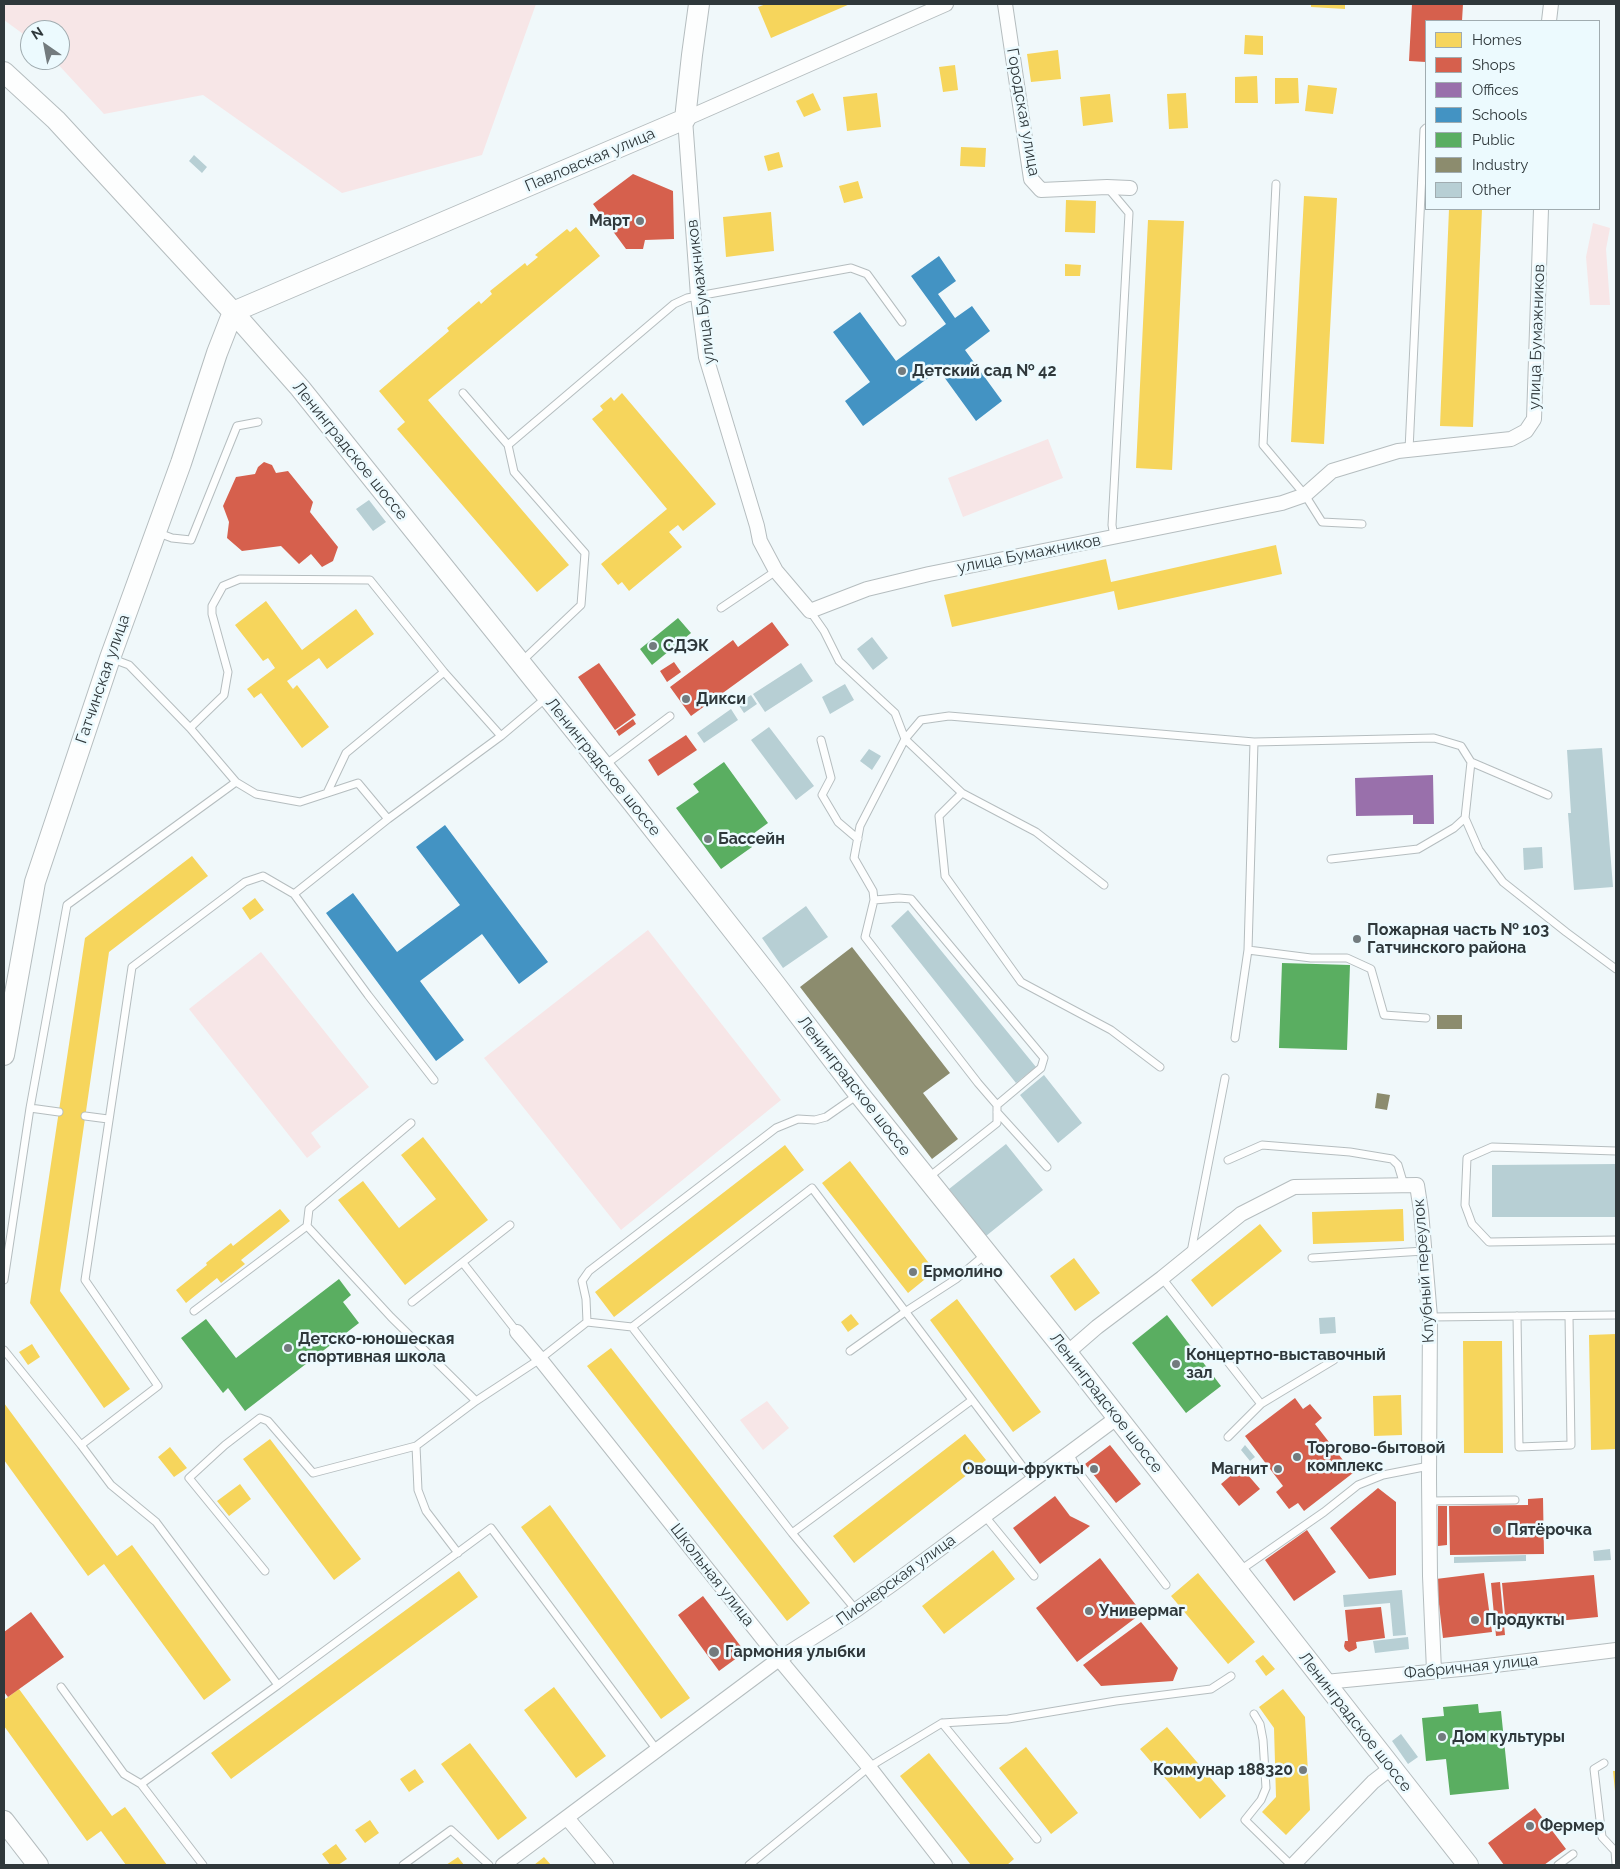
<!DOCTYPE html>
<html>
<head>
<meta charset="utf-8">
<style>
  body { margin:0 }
  #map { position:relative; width:1620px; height:1869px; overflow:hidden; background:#f0f8fa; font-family:Raleway,sans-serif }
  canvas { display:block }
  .frame { position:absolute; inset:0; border:5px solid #2f383b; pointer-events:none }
  .legend { position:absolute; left:1425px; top:20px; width:175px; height:190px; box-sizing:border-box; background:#ecfafe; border:1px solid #a0acb0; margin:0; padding:6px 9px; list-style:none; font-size:15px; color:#2f383b }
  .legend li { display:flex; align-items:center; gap:10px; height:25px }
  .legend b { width:25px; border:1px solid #a0acb0 }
  .north { position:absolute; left:20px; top:20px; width:50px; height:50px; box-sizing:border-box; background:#ecfafe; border:1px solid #a0acb0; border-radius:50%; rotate:327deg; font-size:14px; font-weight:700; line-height:20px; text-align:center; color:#2f383b }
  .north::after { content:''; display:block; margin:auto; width:18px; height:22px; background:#737b7e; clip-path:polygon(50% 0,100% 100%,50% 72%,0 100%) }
</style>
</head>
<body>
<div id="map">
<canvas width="1620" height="1869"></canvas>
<div class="frame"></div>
<ul class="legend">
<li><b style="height:14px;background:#f6d55c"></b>Homes</li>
<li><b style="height:14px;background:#d6604d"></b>Shops</li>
<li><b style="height:14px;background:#9970ab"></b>Offices</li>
<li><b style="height:14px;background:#4393c3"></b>Schools</li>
<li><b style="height:14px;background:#5aae61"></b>Public</li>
<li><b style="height:14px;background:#8c8c6e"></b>Industry</li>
<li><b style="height:14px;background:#b7cfd4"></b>Other</li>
</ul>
<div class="north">N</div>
</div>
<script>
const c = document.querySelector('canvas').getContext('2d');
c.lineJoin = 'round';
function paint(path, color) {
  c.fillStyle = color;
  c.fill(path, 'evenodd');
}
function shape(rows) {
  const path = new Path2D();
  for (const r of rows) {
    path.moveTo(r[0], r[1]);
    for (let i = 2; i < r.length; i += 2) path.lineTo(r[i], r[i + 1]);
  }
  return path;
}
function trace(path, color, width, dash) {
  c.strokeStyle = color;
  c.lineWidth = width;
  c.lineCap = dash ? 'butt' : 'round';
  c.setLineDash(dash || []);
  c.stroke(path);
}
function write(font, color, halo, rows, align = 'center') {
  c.font = font + ' Raleway,sans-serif';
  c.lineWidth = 5;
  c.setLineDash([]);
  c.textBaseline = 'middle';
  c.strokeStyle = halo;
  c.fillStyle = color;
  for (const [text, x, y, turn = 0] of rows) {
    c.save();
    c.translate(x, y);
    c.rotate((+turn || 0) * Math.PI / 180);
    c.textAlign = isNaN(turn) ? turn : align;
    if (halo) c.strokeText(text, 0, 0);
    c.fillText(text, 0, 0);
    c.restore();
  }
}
paint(shape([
  [4,4,536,4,482,155,342,193,203,95,104,114,54,60,60,60,60,30,30,30,30,39,4,20],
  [1593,223,1610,228,1606,249,1610,305,1590,305,1586,257],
  [1048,439,1063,478,963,517,948,478],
  [648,930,781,1100,621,1230,484,1058],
  [261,952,369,1087,311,1133,321,1147,307,1158,189,1009],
  [767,1401,789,1428,763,1450,740,1420]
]), '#f7e6e7');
paint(shape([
  [766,4,850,4,771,38,758,7],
  [1311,4,1345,4,1345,9,1311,7],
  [1245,35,1263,36,1263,55,1244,54],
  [1058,50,1061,79,1031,82,1027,54],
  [955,65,958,90,943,92,939,67],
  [1257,76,1258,103,1235,103,1235,77],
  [1275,78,1298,78,1299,103,1275,104],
  [1308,85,1337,88,1333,114,1305,111],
  [813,93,821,110,804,117,796,101],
  [877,93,881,127,847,131,843,97],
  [1186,93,1188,128,1169,129,1167,94],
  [1110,94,1113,122,1083,126,1080,97],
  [961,147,986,148,985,167,960,166],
  [779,152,783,167,768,171,764,156],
  [858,181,863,198,844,203,839,186],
  [1304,196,1337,198,1324,444,1291,442],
  [1066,200,1096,201,1095,233,1065,232],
  [1449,209,1482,209,1473,427,1440,426],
  [771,212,774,251,726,257,723,217],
  [1148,220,1184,221,1172,470,1136,468],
  [576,227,600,256,428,400,569,565,537,592,397,429,405,422,379,391,449,331,447,328,479,301,481,304,492,294,490,291,525,263,527,266,538,257,535,255,567,229,570,232],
  [1065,264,1081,265,1080,276,1065,276],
  [622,393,716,504,683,531,678,525,669,532,682,547,629,591,622,582,618,585,601,564,667,509,592,419,603,410,600,406,611,397,614,401],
  [1276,545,1282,574,1118,610,1114,591,952,627,944,595,1106,559,1111,582],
  [266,601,302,650,356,609,374,634,327,669,319,658,287,681,293,689,297,685,329,727,302,748,261,693,254,698,247,689,275,668,268,658,263,661,235,625],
  [192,856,208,876,109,952,60,1291,130,1389,104,1408,30,1303,85,938],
  [255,898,264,910,250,920,242,908],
  [423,1137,488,1220,405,1285,338,1200,363,1181,399,1228,436,1199,401,1155],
  [785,1145,804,1170,614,1317,595,1292],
  [850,1161,935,1271,908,1293,822,1183],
  [280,1209,290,1221,241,1260,245,1264,221,1283,217,1278,186,1303,176,1290,207,1265,206,1263,231,1243,233,1246],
  [1403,1209,1404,1241,1313,1244,1312,1212],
  [1260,1224,1282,1251,1212,1307,1191,1280],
  [1074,1258,1100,1293,1075,1311,1050,1276],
  [957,1299,1041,1412,1013,1432,930,1320],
  [851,1314,859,1324,848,1332,841,1322],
  [1616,1334,1616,1449,1591,1450,1589,1335],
  [1463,1341,1502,1341,1503,1453,1464,1453],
  [32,1344,40,1357,28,1365,19,1352],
  [611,1348,810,1603,787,1621,587,1366],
  [1401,1395,1402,1435,1374,1436,1373,1396],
  [4,1403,117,1556,132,1545,231,1680,204,1700,104,1564,88,1576,4,1460],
  [965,1434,986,1460,854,1563,833,1536],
  [270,1439,361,1559,334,1580,243,1459],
  [170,1447,187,1468,174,1477,158,1457],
  [240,1484,251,1499,229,1516,217,1501],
  [550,1505,690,1698,661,1719,521,1527],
  [993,1550,1015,1579,944,1634,922,1606],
  [459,1571,478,1597,231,1779,211,1753],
  [1198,1573,1255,1642,1228,1664,1171,1596],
  [1263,1655,1275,1669,1266,1676,1255,1661],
  [554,1687,606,1756,576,1778,524,1710],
  [19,1689,112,1816,125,1807,167,1865,126,1865,101,1831,87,1841,4,1726,4,1700],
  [1283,1689,1305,1717,1310,1810,1286,1835,1262,1812,1276,1797,1274,1728,1259,1707],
  [1167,1727,1226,1796,1200,1819,1140,1749],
  [470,1743,527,1818,498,1840,441,1764],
  [1026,1747,1078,1813,1051,1834,999,1768],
  [929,1753,1014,1859,1007,1865,971,1865,900,1776],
  [415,1769,424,1782,409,1792,400,1779],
  [1613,1771,1616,1771,1616,1791,1615,1791],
  [370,1820,379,1833,365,1843,355,1830],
  [336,1844,347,1859,338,1865,330,1865,322,1854],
  [458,1857,464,1865,446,1865],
  [544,1857,551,1865,534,1865]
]), '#f6d55c');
paint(shape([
  [1412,4,1463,4,1462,21,1426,21,1426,62,1409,61],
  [633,174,673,191,674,239,645,240,643,249,626,249,593,204],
  [264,462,272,465,276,473,288,471,313,502,310,512,338,547,333,561,322,567,311,554,299,564,281,546,242,551,227,538,229,522,223,506,236,477,255,474,258,467],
  [772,622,789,645,691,716,670,687,733,640,738,647],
  [674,662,681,672,667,682,660,671],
  [599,663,636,715,615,730,578,677],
  [633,719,636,724,619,736,616,731],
  [686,735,697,750,658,776,648,760],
  [1295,1398,1303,1409,1310,1404,1322,1418,1315,1424,1353,1473,1304,1511,1298,1503,1289,1509,1276,1492,1283,1486,1245,1436],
  [1110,1445,1141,1484,1116,1503,1085,1464],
  [1241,1467,1260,1489,1239,1506,1221,1484],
  [1378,1488,1396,1502,1396,1575,1369,1579,1330,1528],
  [1055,1496,1070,1516,1090,1526,1040,1564,1013,1528],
  [1543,1498,1544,1554,1450,1555,1449,1506,1528,1505,1528,1499],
  [1438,1506,1447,1506,1447,1545,1438,1546],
  [1307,1530,1336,1572,1294,1601,1265,1560],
  [1100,1558,1142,1613,1077,1662,1036,1608],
  [1484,1573,1492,1632,1443,1638,1436,1579],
  [1594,1575,1598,1617,1506,1626,1502,1583],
  [1500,1582,1505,1635,1496,1636,1491,1583],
  [703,1596,745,1652,719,1671,678,1615],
  [1381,1607,1385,1638,1356,1642,1357,1648,1354,1650,1349,1652,1345,1649,1344,1646,1345,1641,1348,1641,1345,1610],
  [31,1612,64,1657,8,1697,4,1692,4,1632],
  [1141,1622,1178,1668,1173,1681,1101,1686,1083,1665],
  [1535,1808,1566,1849,1544,1865,1504,1865,1488,1843]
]), '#d6604d');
paint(shape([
  [1433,775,1434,824,1413,824,1413,815,1356,816,1355,778]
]), '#9970ab');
paint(shape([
  [939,256,956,281,938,294,955,318,972,306,990,331,965,350,1002,401,976,421,939,370,863,426,845,401,870,382,833,332,860,312,896,361,946,324,911,276],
  [445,825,548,962,519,984,482,934,420,981,464,1040,436,1061,326,913,353,893,397,952,460,905,416,847]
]), '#4393c3');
paint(shape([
  [678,618,691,633,652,665,640,649],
  [724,762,768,823,746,839,752,847,721,869,676,808,699,792,693,784],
  [1282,963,1350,965,1347,1050,1279,1048],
  [339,1279,351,1295,343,1302,359,1323,245,1411,228,1388,223,1393,181,1338,206,1319,236,1358],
  [1167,1315,1221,1386,1186,1413,1132,1343],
  [1478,1704,1479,1713,1501,1711,1509,1789,1450,1795,1446,1759,1426,1761,1422,1718,1444,1716,1443,1707]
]), '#5aae61');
paint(shape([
  [852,947,950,1073,923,1093,958,1139,932,1159,800,987],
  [1437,1015,1462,1015,1462,1029,1437,1029],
  [1377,1093,1390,1095,1387,1110,1375,1108]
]), '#8c8c6e');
paint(shape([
  [194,155,207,167,202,173,189,161],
  [369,500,386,522,373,531,356,509],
  [872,637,888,658,873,670,857,649],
  [801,663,813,681,765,712,753,694],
  [845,684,854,700,830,714,822,697],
  [751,695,757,704,744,713,738,704],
  [731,709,738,720,704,743,697,733],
  [769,727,814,786,796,800,751,740],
  [1602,748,1613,887,1574,890,1568,813,1571,813,1567,750],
  [869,749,881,756,872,770,860,761],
  [1542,847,1543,868,1524,870,1523,848],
  [806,906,828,937,783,968,762,938],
  [908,910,1036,1067,1016,1083,891,926],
  [1044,1075,1082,1123,1058,1143,1020,1095],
  [1006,1144,1043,1190,986,1236,949,1189],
  [1616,1164,1616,1217,1492,1217,1492,1165],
  [1335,1317,1336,1333,1320,1334,1319,1318],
  [1245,1445,1255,1457,1250,1461,1241,1450],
  [1610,1549,1611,1560,1594,1561,1593,1551],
  [1526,1555,1526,1561,1454,1563,1454,1557],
  [1402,1590,1406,1635,1393,1636,1390,1603,1344,1607,1343,1595],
  [1408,1637,1409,1649,1375,1653,1373,1641],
  [1401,1734,1418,1757,1408,1764,1392,1741]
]), '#b7cfd4');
const lane = shape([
  [1276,184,1263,445,1305,495,1322,522,1362,524],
  [1108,188,1129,213,1112,525,1114,537],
  [463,393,508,445,674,304,687,298,698,296,851,268,867,274,902,322],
  [508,445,514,472,585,553,581,605,521,662],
  [1409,450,1424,130,1426,128],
  [156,532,172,538,191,540,237,426,258,422],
  [721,608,776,571],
  [810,611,824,631,839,661,895,713,905,739,962,793,939,816,945,876,1021,982,1111,1030,1160,1067],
  [110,658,129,665,190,728,236,782,256,794,300,802,358,783,388,819],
  [190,728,224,695,228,672,212,614,212,606,223,586,240,579,370,580,444,672,501,736],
  [821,740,831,778,822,795,838,822,858,839],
  [1471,762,1548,795],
  [605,765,670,716],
  [327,793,346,753,444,672],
  [962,793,1036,832,1104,885],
  [1331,859,1418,849,1454,828,1465,818],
  [294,894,388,819,501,736,546,698],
  [874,900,899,898,911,899,1044,1058,1041,1068,997,1105],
  [1248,950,1311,958,1347,958,1371,969,1384,1015,1426,1018],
  [1235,1038,1248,950,1254,742],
  [30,1108,59,1112],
  [997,1112,1047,1167],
  [85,1116,108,1119],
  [411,1123,309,1209,307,1226,391,1317,476,1401,540,1359,587,1322,586,1299,582,1281,589,1271,776,1128,798,1119,815,1120,826,1117,859,1094],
  [1616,1151,1492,1147,1467,1158,1465,1205,1472,1224,1489,1242,1616,1240],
  [1228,1160,1262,1145,1350,1152,1392,1159,1398,1165,1404,1185],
  [929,1177,997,1123,997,1105,978,1083,865,937,874,900,873,891,854,858,860,826,905,739,921,720,949,716,1254,742,1434,738,1461,746,1471,762,1465,818,1479,850,1503,882,1566,932,1616,969],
  [1191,1252,1225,1078],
  [1312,1258,1424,1251],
  [463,1263,517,1332],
  [1162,1278,1261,1404,1228,1437],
  [4,1280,30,1108,67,905,236,782],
  [412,1302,510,1225],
  [194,1311,307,1226],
  [1517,1316,1519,1447,1571,1445,1569,1316],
  [1430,1317,1616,1315],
  [587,1322,632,1327,792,1533,856,1610],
  [632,1327,812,1188,1032,1479],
  [4,1350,81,1445,111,1485,156,1522,278,1685,141,1784,203,1865],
  [850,1351,905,1312,956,1279,986,1254],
  [1261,1404,1334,1360],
  [81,1445,158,1386,85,1280,132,967,245,882,263,876,294,894,368,995,434,1080],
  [416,1446,418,1490,426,1511,458,1553],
  [1069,1453,1080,1474,1166,1585],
  [1429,1501,1515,1500],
  [984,1515,1034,1576],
  [792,1533,972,1400],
  [265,1571,189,1478,225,1445,260,1418,268,1421,313,1473,416,1446,476,1401],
  [1239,1571,1324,1512,1358,1485,1383,1475,1429,1466],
  [278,1685,491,1528,657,1750],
  [61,1687,124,1774,141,1784],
  [1254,1714,1260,1724,1263,1740,1266,1788,1261,1800,1245,1820,1291,1865],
  [942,1723,1008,1719,1116,1701,1211,1689,1231,1676],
  [1604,1763,1594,1769,1602,1837,1615,1851,1616,1864],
  [403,1865,451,1830,489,1865],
  [749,1865,869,1767,942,1723,1037,1839],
  [1558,1865,1573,1854]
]);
const street = shape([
  [946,4,685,119,698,296,706,357,757,526,760,541,776,571,810,611,867,589,929,574,1282,503,1305,495,1332,471,1398,451,1511,439,1526,431,1534,419,1541,209],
  [1005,4,1031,179,1041,190,1107,187,1130,188],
  [1549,21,1551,4],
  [517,1332,540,1359,779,1659,869,1767,945,1865],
  [1067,1353,1097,1327,1162,1278,1241,1214,1294,1187,1417,1185,1421,1211,1430,1317,1429,1478,1430,1576,1434,1671],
  [1325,1682,1471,1668,1616,1650],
  [568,1819,606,1865],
  [503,1865,779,1659,856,1610,894,1583,1118,1417],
  [1293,1865,1373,1782,1391,1768]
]);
const secondary = shape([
  [4,72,56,120,233,312,300,388,633,803,772,980,859,1094,1067,1353,1468,1865],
  [233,312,685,119,692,55,699,4],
  [4,1055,35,882,110,658,181,463,217,353,233,312],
  [4,1821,38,1865]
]);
trace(lane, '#b5bdbf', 9);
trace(street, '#b5bdbf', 16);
trace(secondary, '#b5bdbf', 22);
trace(lane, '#fdfefe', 7);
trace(street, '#fdfefe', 14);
trace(secondary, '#fdfefe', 20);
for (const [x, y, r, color] of [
  [640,221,5,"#737b7e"],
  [902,371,5,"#737b7e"],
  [653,646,5,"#737b7e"],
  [686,699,5,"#737b7e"],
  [708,839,5,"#737b7e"],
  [1357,939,5,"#737b7e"],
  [913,1272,5,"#737b7e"],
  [288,1348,5,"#737b7e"],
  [1176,1364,5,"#737b7e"],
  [1297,1457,5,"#737b7e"],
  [1094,1469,5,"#737b7e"],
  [1278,1469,5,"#737b7e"],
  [1497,1530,5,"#737b7e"],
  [1089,1611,5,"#737b7e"],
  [1475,1620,5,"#737b7e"],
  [714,1652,6,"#737b7e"],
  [1442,1737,5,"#737b7e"],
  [1303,1770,5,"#737b7e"],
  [1530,1826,5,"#737b7e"]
]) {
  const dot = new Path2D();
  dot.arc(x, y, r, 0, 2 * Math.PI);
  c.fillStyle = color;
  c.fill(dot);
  trace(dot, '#ecfafe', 2);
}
write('16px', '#2f383b', '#ecfafe', [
  ["Городская улица",1023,112,80],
  ["Павловская улица",590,160,-23],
  ["улица Бумажников",701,292,-97],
  ["улица Бумажников",1537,337,-88],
  ["Ленинградское шоссе",350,451,51],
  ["улица Бумажников",1029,554,-11],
  ["Гатчинская улица",103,679,-71],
  ["Ленинградское шоссе",603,767,51],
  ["Ленинградское шоссе",854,1086,52],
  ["Клубный переулок",1424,1271,-94],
  ["Ленинградское шоссе",1106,1403,52],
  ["Школьная улица",712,1575,52],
  ["Пионерская улица",896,1580,-36],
  ["Фабричная улица",1471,1667,-6],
  ["Ленинградское шоссе",1355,1722,52]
]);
write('bold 16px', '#2f383b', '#ecfafe', [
  ["Март",630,221,"right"],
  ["Детский сад № 42",912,371],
  ["СДЭК",663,646],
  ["Дикси",696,699],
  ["Бассейн",718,839],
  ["Пожарная часть № 103",1367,930],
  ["Гатчинского района",1367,948],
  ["Ермолино",923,1272],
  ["Детско-юношеская",298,1339],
  ["спортивная школа",298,1357],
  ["Концертно-выставочный",1186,1355],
  ["зал",1186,1373],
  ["Торгово-бытовой",1307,1448],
  ["комплекс",1307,1466],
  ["Овощи-фрукты",1084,1469,"right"],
  ["Магнит",1268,1469,"right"],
  ["Пятёрочка",1507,1530],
  ["Универмаг",1099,1611],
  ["Продукты",1485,1620],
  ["Гармония улыбки",725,1652],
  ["Дом культуры",1452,1737],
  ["Коммунар 188320",1293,1770,"right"],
  ["Фермер",1540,1826]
], 'left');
</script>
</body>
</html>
